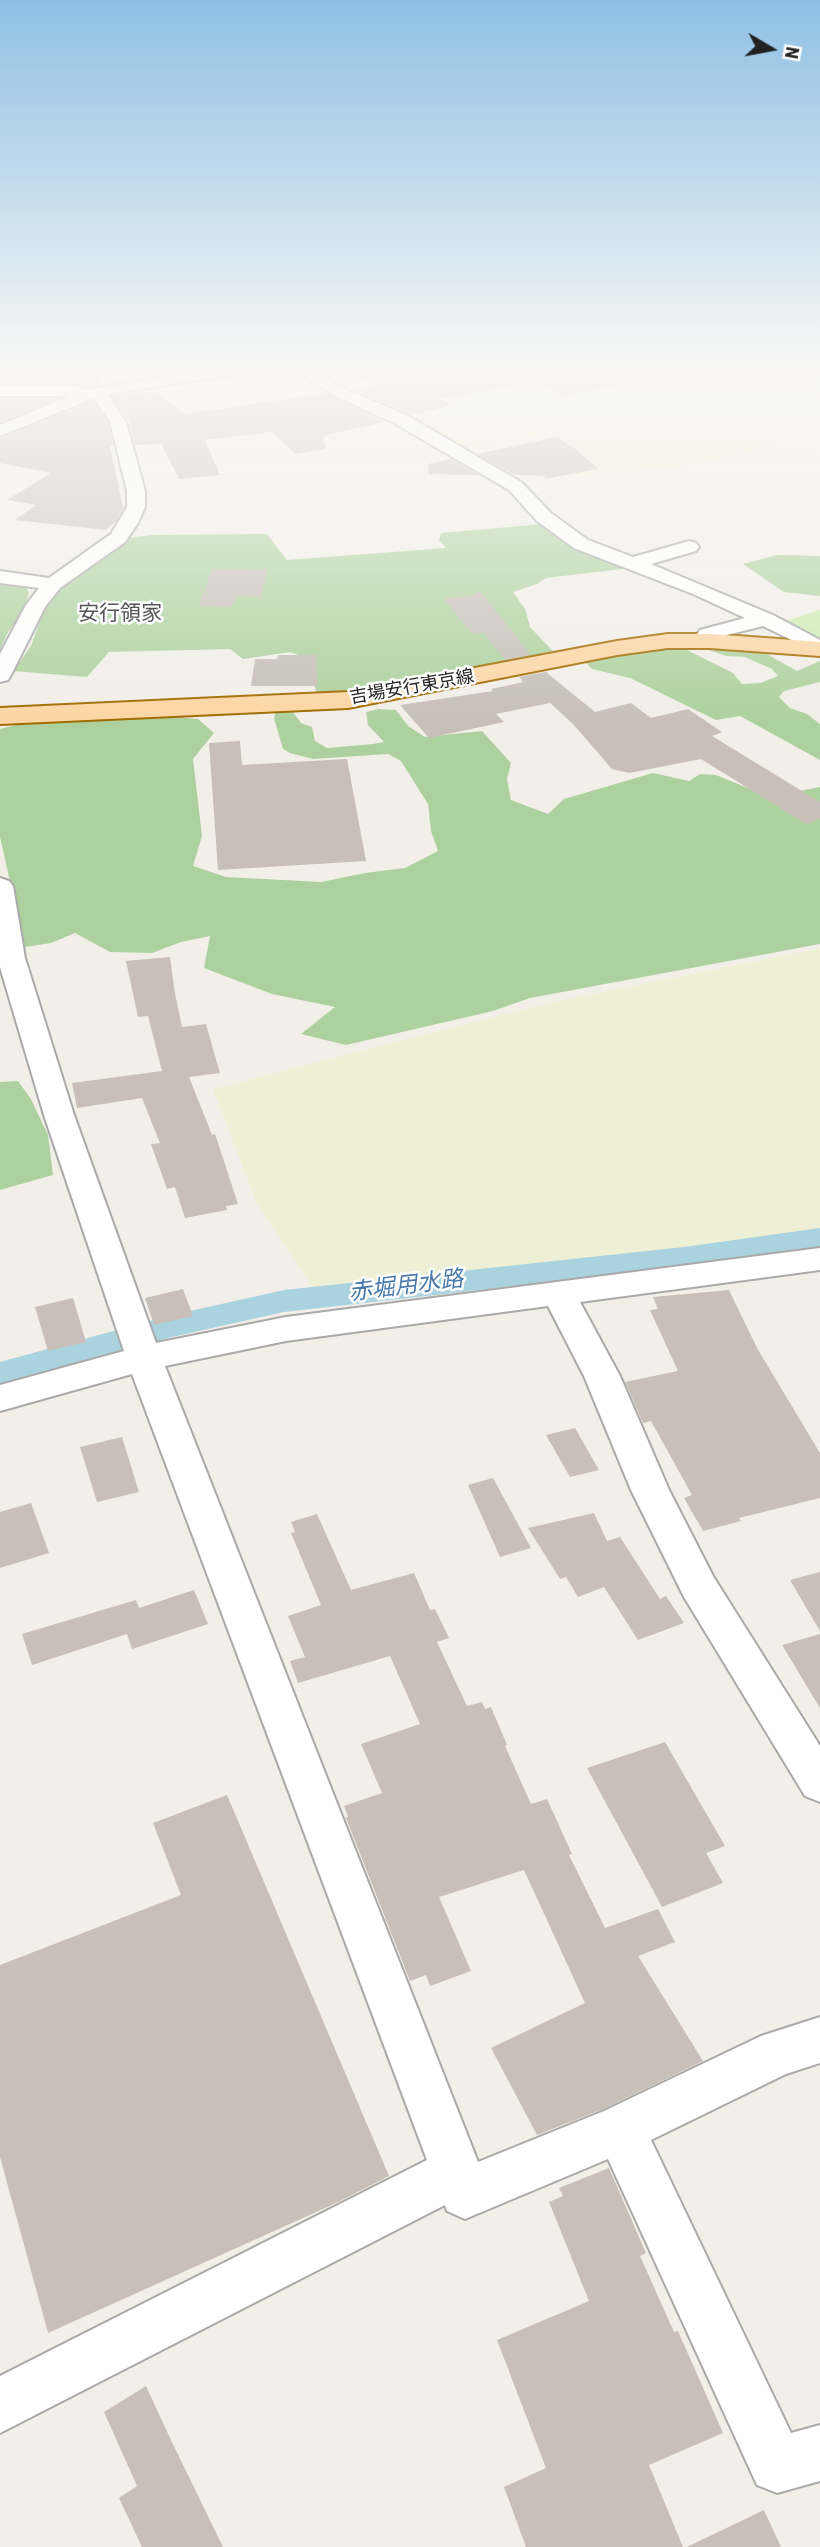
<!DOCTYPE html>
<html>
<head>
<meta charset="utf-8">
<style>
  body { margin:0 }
  #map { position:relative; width:820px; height:2547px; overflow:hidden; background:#f2efe9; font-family:"Roboto Condensed",sans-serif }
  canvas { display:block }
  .north { position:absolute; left:736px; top:14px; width:70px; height:70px; -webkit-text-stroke:5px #fff; paint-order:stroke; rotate:100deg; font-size:19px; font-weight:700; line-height:28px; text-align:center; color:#222 }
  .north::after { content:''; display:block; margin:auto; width:24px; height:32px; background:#222; clip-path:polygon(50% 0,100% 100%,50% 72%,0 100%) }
</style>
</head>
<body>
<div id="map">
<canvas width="820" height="2547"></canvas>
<div class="north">N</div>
</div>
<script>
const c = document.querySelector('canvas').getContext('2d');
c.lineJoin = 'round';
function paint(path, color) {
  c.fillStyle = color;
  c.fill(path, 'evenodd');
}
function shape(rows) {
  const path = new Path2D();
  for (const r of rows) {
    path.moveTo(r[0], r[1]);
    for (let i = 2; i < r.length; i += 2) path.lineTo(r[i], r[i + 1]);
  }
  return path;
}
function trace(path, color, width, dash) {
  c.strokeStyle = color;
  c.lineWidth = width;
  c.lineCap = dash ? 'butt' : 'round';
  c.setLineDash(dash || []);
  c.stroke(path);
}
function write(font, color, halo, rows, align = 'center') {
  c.font = font + ' "Roboto Condensed","Noto Sans JP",sans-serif';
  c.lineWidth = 5;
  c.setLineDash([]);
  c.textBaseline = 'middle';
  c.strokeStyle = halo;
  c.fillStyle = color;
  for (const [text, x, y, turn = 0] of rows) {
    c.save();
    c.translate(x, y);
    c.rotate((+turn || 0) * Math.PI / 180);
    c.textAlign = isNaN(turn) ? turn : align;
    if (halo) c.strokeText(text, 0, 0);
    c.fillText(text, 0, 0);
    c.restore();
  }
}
paint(shape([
  [412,367,820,367,820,433,729,457,682,466,571,476,546,462,588,459,553,431,464,451,409,419,457,407,438,397,464,390],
  [820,948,820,1234,318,1295,256,1202,213,1089,545,1004]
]), '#eef0d5');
paint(shape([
  [820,610,820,639,782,622]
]), '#cdebb0');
paint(shape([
  [543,524,631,568,546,578,537,584,513,592,525,609,530,627,553,651,467,671,362,688,346,693,317,694,307,658,290,652,243,659,230,649,109,652,87,677,13,671,31,646,47,601,126,538,152,535,267,534,287,560,446,548,439,540,441,533],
  [777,555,820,556,820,596,784,592,743,564],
  [0,583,25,586,29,593,23,612,8,632,0,650],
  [713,644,765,653,797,671,820,661,820,682,784,691,779,697,790,708,807,714,820,724,820,760,740,716,716,720,630,678,592,669,586,663,619,654,634,654,647,648,683,648,733,673,742,684,760,683,778,676,772,669,745,657,726,656,706,649],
  [378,709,396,710,408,726,425,737,482,731,511,763,507,779,511,800,548,814,564,799,653,773,689,781,700,774,716,775,770,797,820,787,820,944,530,998,493,1011,346,1045,301,1034,335,1007,272,994,204,968,210,936,181,942,152,953,110,952,75,933,51,943,25,947,0,837,0,729,28,722,157,715,198,719,214,733,193,759,202,836,193,866,226,877,321,882,365,873,405,868,438,851,431,831,428,804,401,761,388,754,313,759,290,753,283,749,274,718,276,712,293,712,301,723,312,727,315,741,327,748,373,744,384,742,368,725,366,712],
  [18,1081,31,1099,48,1135,53,1175,0,1190,0,1082]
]), '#add19e');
paint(shape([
  [820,1228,820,1248,684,1267,284,1312,172,1337,0,1386,0,1362,172,1315,284,1290,684,1247,820,1228]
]), '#aad3df');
paint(shape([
  [9,367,101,367,101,385,85,387,78,383,10,383],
  [406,367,427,377,485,367,652,367,653,379,562,396,534,382,439,399,452,405,412,415,353,389,378,385,358,375],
  [155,391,185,414,327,393,385,422,323,436,326,449,296,454,271,432,205,440,220,475,179,479,161,444,135,445,129,421,112,396],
  [0,399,56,399,0,422],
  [93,401,108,423,113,446,110,446,123,508,116,521,106,530,15,520,36,505,7,500,51,473,0,463,0,438],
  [557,437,577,450,598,469,545,479,545,476,515,475,477,454],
  [451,459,478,475,429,474,428,464],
  [212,569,267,570,261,597,236,596,231,607,199,606],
  [479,591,488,601,531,655,505,660,484,633,472,634,444,599,474,595],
  [278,655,316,655,317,686,251,686,255,659,277,659],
  [546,672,595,712,631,703,651,718,688,709,722,732,712,736,820,802,820,819,806,824,701,759,629,773,612,769,573,724,550,703,496,714,504,722,429,738,400,705,493,691,491,689,523,682,519,677],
  [240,741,242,765,347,759,366,861,218,870,209,743],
  [170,957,175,994,182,1027,206,1024,220,1073,189,1077,212,1135,215,1134,238,1204,226,1206,227,1210,185,1218,175,1187,167,1189,151,1144,160,1143,142,1098,77,1108,72,1083,162,1071,148,1016,138,1017,126,961],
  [183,1289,193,1316,154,1325,145,1298],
  [729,1290,757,1348,820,1453,820,1498,739,1518,741,1521,703,1531,684,1498,692,1495,651,1421,643,1423,625,1382,678,1371,650,1310,658,1309,653,1297],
  [73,1298,86,1342,48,1351,35,1307],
  [575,1428,599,1470,570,1477,546,1435],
  [122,1437,139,1492,97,1502,80,1447],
  [493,1478,531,1548,500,1557,468,1485],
  [31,1503,49,1553,0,1568,0,1512],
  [594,1513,607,1541,620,1537,660,1599,666,1596,684,1623,638,1640,604,1587,578,1597,566,1577,560,1579,528,1528],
  [317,1514,351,1590,414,1573,430,1610,435,1609,449,1638,437,1642,467,1706,482,1702,485,1709,491,1707,507,1745,505,1746,531,1804,547,1799,572,1854,569,1855,605,1928,658,1909,675,1942,638,1956,703,2061,603,2109,537,2135,491,2048,585,2003,524,1870,439,1897,471,1971,430,1986,426,1975,410,1981,346,1818,348,1817,344,1806,382,1793,361,1744,420,1724,390,1656,298,1683,290,1661,305,1657,288,1616,321,1605,291,1533,295,1532,291,1522],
  [820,1572,820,1631,790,1580],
  [194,1590,208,1624,132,1649,127,1634,32,1665,22,1634,136,1600,139,1608],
  [820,1634,820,1708,782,1645],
  [665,1742,725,1846,706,1853,723,1883,662,1907,587,1768],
  [227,1795,389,2176,334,2204,48,2333,0,2157,0,1965,181,1895,153,1823],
  [609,2168,646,2253,640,2256,674,2332,678,2331,723,2433,649,2465,683,2547,526,2547,504,2487,546,2468,497,2340,589,2301,549,2202,563,2196,559,2188],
  [146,2386,170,2438,223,2547,142,2547,119,2498,137,2486,104,2412],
  [764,2510,781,2547,687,2547]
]), '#c7bfb8');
const minor = shape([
  [222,367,259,367,251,372,108,394,126,422,145,491,145,507,138,523,125,542,60,588,45,607,11,675,8,680,0,682,0,654,26,605,39,588,0,583,0,571,49,578,111,534,127,507,127,491,110,422,94,398,0,436,0,425,69,396,0,396,0,386,78,386,85,390,222,367],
  [287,367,306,367,350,391,408,416,521,482,551,513,588,540,633,557,689,541,696,543,699,547,696,551,651,564,773,615,820,640,820,654,763,626,719,637,721,641,717,645,703,645,697,634,700,630,745,618,693,594,574,548,537,521,509,490,396,424,338,397,287,367],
  [0,878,9,881,13,886,25,958,74,1115,156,1343,286,1317,820,1248,820,1270,580,1302,620,1376,669,1490,713,1576,820,1746,820,1802,805,1796,684,1597,631,1490,584,1376,548,1306,286,1341,165,1366,478,2162,604,2111,761,2036,820,2017,820,2063,786,2074,651,2140,791,2433,820,2425,820,2481,777,2493,757,2485,608,2159,465,2219,447,2211,445,2205,0,2433,0,2376,427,2160,132,1374,0,1411,0,1385,124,1351,44,1115,0,967,0,878]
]);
const major = shape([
  [668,634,710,634,820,642,820,656,710,648,668,648,617,655,348,708,0,724,0,708,348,692,617,641,668,634]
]);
trace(minor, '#a9a9a9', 4);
trace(major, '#a06b00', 4);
paint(minor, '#fff');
paint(major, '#fcd6a4');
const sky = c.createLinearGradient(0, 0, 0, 723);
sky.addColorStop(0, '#8fc0e4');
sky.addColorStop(0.51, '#f9f8f5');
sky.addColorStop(1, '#f9f8f500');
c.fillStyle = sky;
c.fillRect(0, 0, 820, 723);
write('18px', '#222', '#fff', [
  ["吉場安行東京線",412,688,-10]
]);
write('21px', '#555', '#fff', [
  ["安行領家",120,615]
]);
write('italic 23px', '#4a7aab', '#fff', [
  ["赤堀用水路",406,1287,-7]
]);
</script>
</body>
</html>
